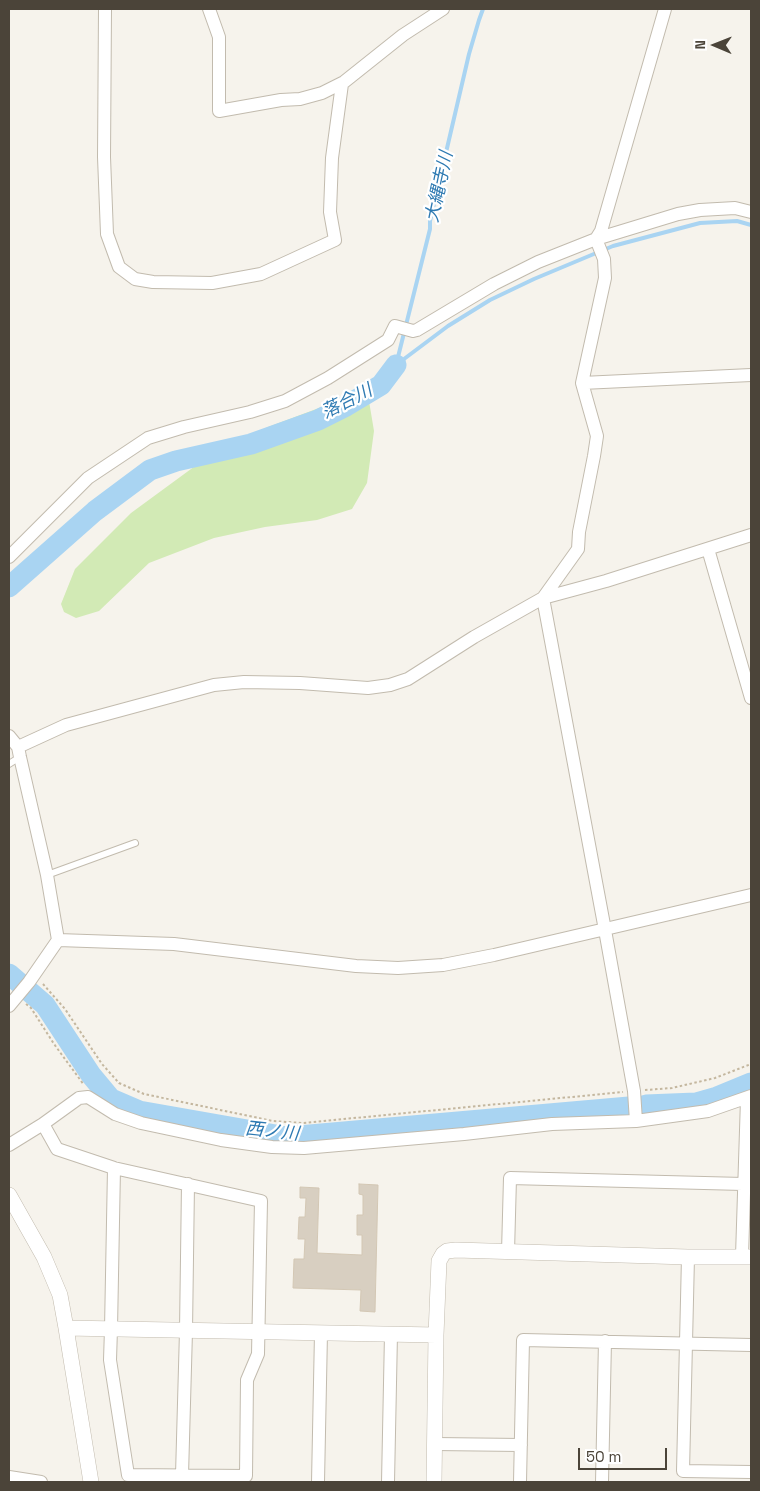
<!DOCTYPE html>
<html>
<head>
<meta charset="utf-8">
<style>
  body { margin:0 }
  #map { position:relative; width:760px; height:1491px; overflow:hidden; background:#f6f3ec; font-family:"Space Grotesk",sans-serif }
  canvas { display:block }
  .frame { position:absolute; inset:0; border:10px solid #4b4439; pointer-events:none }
  .north { position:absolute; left:690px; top:20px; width:50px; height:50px; -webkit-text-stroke:4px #fff; paint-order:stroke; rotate:271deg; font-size:14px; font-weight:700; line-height:20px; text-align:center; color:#4b4439 }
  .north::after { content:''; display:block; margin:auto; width:18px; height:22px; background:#4b4439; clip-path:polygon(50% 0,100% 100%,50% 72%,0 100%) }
  .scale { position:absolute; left:578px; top:1448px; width:89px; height:22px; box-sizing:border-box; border:2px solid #4b4439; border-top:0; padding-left:6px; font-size:15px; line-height:18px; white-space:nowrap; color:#4b4439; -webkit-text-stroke:4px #fff; paint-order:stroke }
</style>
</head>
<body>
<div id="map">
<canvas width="760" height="1491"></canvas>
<div class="frame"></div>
<div class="north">N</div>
<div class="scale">50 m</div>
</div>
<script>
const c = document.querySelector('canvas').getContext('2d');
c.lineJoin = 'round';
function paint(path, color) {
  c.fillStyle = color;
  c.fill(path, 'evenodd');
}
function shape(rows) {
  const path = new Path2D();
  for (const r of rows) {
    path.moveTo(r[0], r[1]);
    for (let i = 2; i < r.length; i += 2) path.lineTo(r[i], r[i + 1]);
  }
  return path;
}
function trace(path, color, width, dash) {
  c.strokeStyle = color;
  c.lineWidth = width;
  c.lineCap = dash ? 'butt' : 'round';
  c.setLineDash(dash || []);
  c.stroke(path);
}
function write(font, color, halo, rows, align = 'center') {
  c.font = font + ' "Space Grotesk","Noto Sans JP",sans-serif';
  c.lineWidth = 4.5;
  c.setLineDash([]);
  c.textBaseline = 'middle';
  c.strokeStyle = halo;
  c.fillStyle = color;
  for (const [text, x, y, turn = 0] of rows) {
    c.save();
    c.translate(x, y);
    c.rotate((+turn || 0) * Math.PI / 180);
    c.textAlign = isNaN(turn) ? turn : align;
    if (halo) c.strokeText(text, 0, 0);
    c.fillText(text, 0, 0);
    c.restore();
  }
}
paint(shape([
  [369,401,374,431,367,483,352,509,317,520,265,527,214,538,149,563,99,611,76,618,64,612,61,604,75,569,131,513,206,458,268,427,335,402]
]), '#d2eab5');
trace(shape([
  [396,365,448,326,490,300,534,279,613,246,700,223,737,221,751,225],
  [396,365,430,229,430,221,469,54,479,20,483,9]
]), '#a9d4f2', 4);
trace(shape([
  [9,587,95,511,150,470,176,461,251,444,318,420,346,406,381,385,396,365],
  [9,974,45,1005,91,1075,111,1099,139,1111,287,1137,629,1107],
  [646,1105,696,1103,717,1097,751,1083]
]), '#a9d4f2', 21);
const building = shape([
  [359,1184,378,1185,375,1312,360,1311,361,1290,293,1288,294,1259,304,1259,305,1239,298,1239,299,1217,305,1217,306,1198,300,1198,300,1187,319,1188,317,1253,362,1255,362,1235,357,1235,357,1215,363,1215,363,1195,359,1194,359,1184]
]);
paint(building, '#d8cfc1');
trace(building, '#d3c7b4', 1);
const service = shape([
  [9,764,20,757],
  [47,875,135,843]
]);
const minor = shape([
  [105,9,104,157,107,234,119,267,135,279,153,282,212,283,261,274,335,240,330,212,332,158,342,84],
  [209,9,219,37,219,111,281,100,300,99,322,93,344,82,403,35,443,9],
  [596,239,604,259,605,278,582,383,597,436,594,456,579,532,578,549,543,598,605,930,634,1091,636,1121],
  [596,239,601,231,665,9],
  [582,383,751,375],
  [708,549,751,698],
  [9,557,88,478,148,438,184,427,250,412,285,401,328,378,388,340,395,326,413,331,417,330,494,284,538,262,596,239,678,214,700,210,735,208,751,212],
  [9,736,18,747,20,757,47,875,58,940,29,982,9,1006],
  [18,747,66,725,214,685,244,682,300,683,368,688,390,685,408,679,474,637,543,598,606,581,751,535],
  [58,940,174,944,356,966,398,968,443,965,494,955,751,895],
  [43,1124,57,1149,114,1168,261,1201,258,1354,247,1380,246,1476,128,1475,110,1360,111,1329,114,1168],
  [9,1145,43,1124,79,1098,88,1097,115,1114,141,1123,221,1140,272,1147,304,1148,464,1134,552,1124,636,1121,708,1111,751,1096],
  [508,1252,510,1178,743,1184],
  [742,1256,747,1099],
  [688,1257,683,1471,751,1472],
  [435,1444,521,1445],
  [182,1475,186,1331,188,1184],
  [9,1477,41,1482],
  [318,1482,321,1333],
  [388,1482,391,1334],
  [520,1482,523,1340,751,1345],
  [602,1482,605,1341]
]);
const tertiary = shape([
  [9,1195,44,1257,60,1295,66,1328,91,1482],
  [66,1328,436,1335],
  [434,1482,436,1335,439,1261,443,1254,447,1251,456,1250,688,1257,751,1257]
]);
trace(service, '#c2bbae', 8);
trace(minor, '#c2bbae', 14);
trace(tertiary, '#c2bbae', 16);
trace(shape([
  [43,984,65,1009,102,1064,119,1083,144,1094,273,1121,303,1123,623,1092],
  [26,1004,31,1008,54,1044,84,1085],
  [645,1090,672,1088,715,1078,751,1064]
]), '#c4b79f', 2, [2.5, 2.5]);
trace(service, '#fff', 6);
trace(minor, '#fff', 12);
trace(tertiary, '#fff', 15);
write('italic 18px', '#2e7ab2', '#fff', [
  ["大縄寺川",440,187,-78],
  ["落合川",347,402,-27],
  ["西ノ川",272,1132,6]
]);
</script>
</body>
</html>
